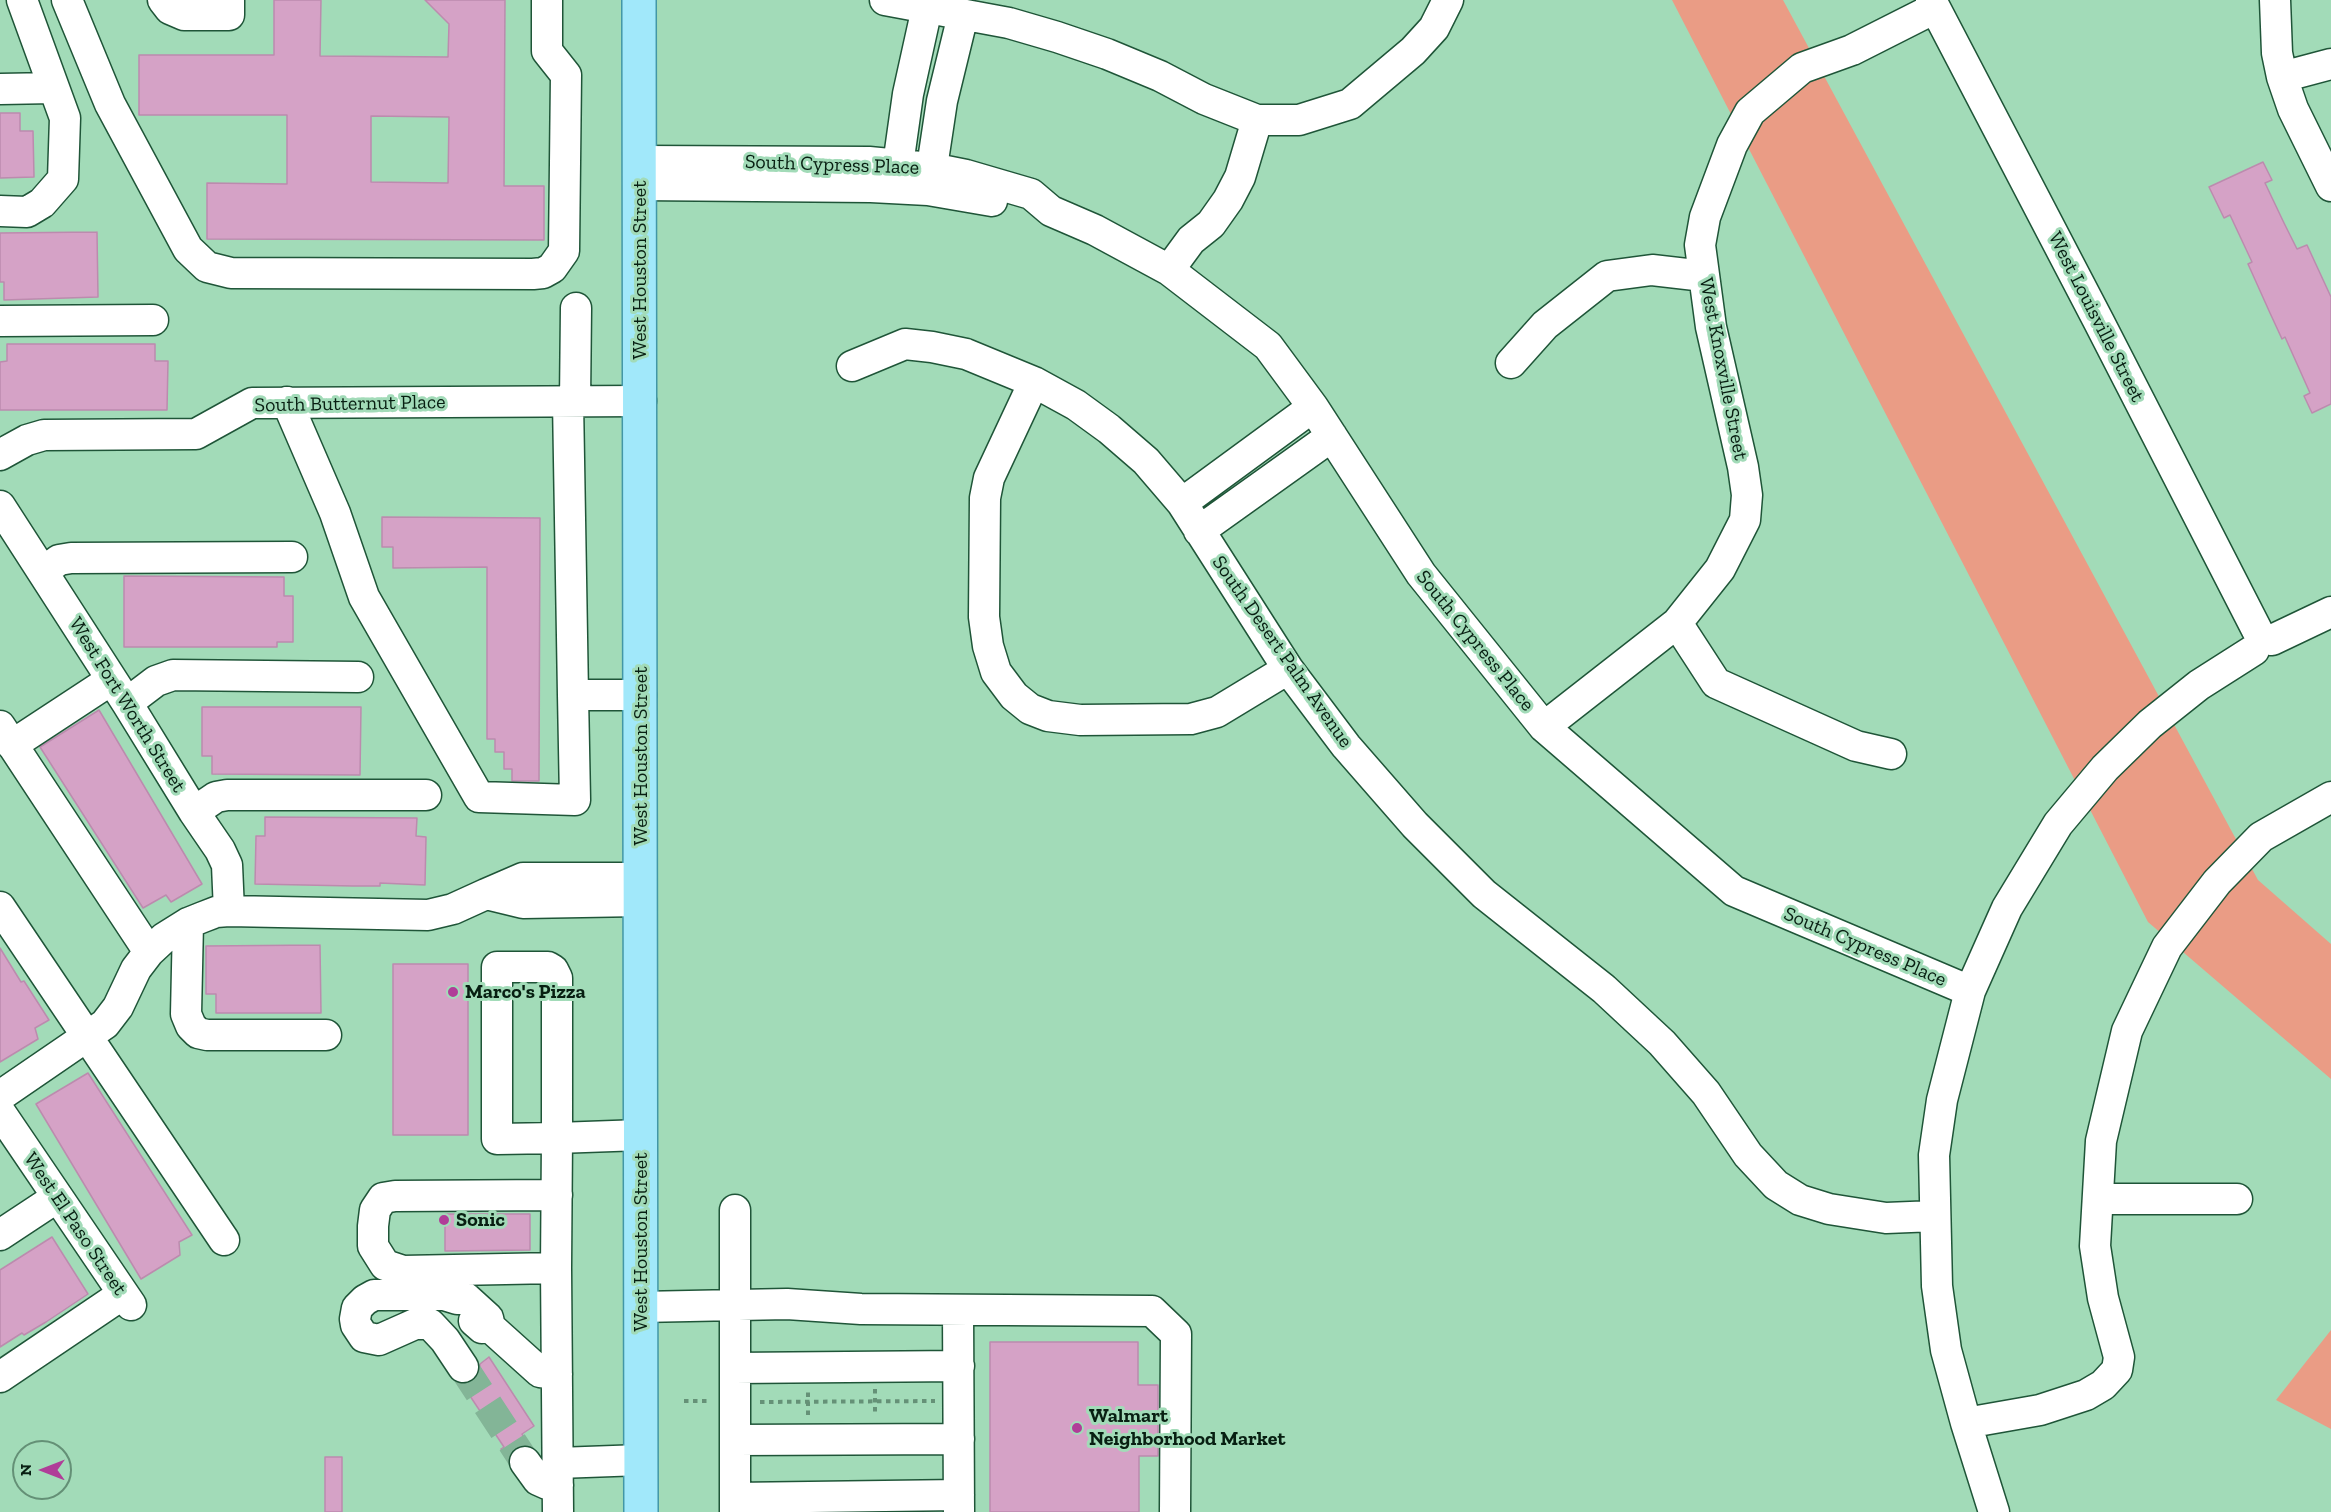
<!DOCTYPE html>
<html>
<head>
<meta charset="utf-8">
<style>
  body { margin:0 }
  #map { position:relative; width:2331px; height:1512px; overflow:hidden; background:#a2dbb8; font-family:"Zilla Slab",serif }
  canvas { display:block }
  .north { position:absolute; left:12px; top:1440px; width:60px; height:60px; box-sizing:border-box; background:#a2dbb8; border:2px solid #649076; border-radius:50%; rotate:270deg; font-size:16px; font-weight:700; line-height:24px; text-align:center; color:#081f12 }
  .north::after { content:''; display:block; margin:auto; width:21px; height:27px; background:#b03d98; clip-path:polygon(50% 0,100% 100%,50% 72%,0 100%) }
</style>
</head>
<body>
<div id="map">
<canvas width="2331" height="1512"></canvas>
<div class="north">N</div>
</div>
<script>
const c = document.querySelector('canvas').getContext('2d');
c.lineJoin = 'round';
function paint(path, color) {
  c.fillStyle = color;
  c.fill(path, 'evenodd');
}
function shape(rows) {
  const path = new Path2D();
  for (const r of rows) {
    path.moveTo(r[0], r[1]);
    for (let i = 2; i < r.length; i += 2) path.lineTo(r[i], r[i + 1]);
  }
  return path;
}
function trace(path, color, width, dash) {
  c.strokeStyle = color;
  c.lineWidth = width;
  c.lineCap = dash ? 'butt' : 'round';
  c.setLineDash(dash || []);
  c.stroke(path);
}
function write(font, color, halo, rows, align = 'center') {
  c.font = font + ' "Zilla Slab",serif';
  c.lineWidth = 6;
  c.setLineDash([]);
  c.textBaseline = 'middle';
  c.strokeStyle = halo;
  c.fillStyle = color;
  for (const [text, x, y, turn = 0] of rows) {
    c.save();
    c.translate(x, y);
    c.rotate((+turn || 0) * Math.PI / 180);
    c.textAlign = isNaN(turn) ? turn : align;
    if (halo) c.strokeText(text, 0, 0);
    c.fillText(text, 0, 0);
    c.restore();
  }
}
paint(shape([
  [1672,0,1783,0,2258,880,2331,944,2331,1079,2148,922],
  [2331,1330,2331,1429,2276,1400]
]), '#ea9c85');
const building = shape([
  [274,0,321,0,320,56,448,57,449,24,425,0,505,0,504,186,544,186,544,240,207,239,207,183,287,184,287,115,139,115,139,55,274,55,274,0],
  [371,116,449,117,448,183,371,182,371,116],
  [0,113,20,113,20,131,33,131,34,177,0,178,0,113],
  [2263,162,2272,180,2265,183,2284,223,2297,249,2307,245,2331,297,2331,404,2312,413,2304,396,2310,393,2285,337,2282,339,2270,313,2248,264,2252,262,2230,215,2224,218,2209,187,2263,162],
  [97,232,98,297,4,300,4,282,0,282,0,233,97,232],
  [7,344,155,344,155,361,168,361,167,410,0,410,0,362,7,361,7,344],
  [382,517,540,518,539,781,512,781,512,769,504,769,504,752,495,752,495,739,487,739,487,567,393,568,393,547,382,547,382,517],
  [124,576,284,577,284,596,293,596,293,642,277,642,277,647,124,647,124,576],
  [202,707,361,707,360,775,212,774,212,756,202,756,202,707],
  [99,710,202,884,171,902,166,895,143,908,40,747,99,710],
  [265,817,417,818,416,836,426,837,425,885,380,883,380,886,353,886,255,884,256,836,265,836,265,817],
  [320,945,321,1013,216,1013,216,994,206,994,206,946,320,945],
  [0,948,21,982,24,981,49,1020,35,1028,38,1039,0,1062,0,948],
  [393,964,468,964,468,1135,393,1135,393,964],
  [88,1073,192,1235,179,1242,180,1255,141,1279,36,1104,88,1073],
  [445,1214,530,1214,530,1250,445,1251,445,1214],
  [52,1237,88,1294,46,1322,24,1335,22,1333,0,1347,0,1270,52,1237],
  [990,1342,1138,1342,1138,1385,1158,1385,1158,1456,1139,1456,1139,1512,990,1512,990,1342],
  [489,1357,534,1426,522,1434,529,1446,523,1445,515,1448,508,1459,501,1449,504,1447,462,1384,473,1381,479,1374,480,1364,489,1357],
  [325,1457,342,1457,342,1512,325,1512,325,1457]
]);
paint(building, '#d5a2c6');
trace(building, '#bc8bae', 1.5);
trace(shape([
  [463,1367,525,1462]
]), '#83b597', 30, [30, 15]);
const minor = shape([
  [67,0,110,104,188,249,207,267,231,273,533,274,543,273,552,268,564,251,566,75,547,51,547,0],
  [163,0,170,9,184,15,229,15,229,0],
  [885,0,1009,23,1057,37,1107,54,1160,76,1204,99,1257,120,1299,120,1350,104,1413,51,1434,28,1448,0],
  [1931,0,2099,322,2259,634],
  [2275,0,2277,53,2282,77,2293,109,2331,186],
  [2282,77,2331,64],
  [0,89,54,88],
  [639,161,869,162,931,168,966,175,1031,194,1051,211,1095,230,1169,270,1268,346,1313,407,1421,574,1544,727,1734,891,1970,991],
  [898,165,908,94,927,8],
  [639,185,871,187,928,190,992,201],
  [929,187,942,101,963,15],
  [0,211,27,212,42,203,63,179,65,118,22,0],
  [1169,270,1191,240,1211,224,1228,200,1240,177,1257,120],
  [0,321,153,320],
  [1511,363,1545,325,1607,276,1652,270,1704,276],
  [852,366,905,344,932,347,966,354,1034,382,1076,405,1109,429,1146,461,1182,503,1288,669,1346,746,1415,825,1484,894,1604,989,1662,1043,1706,1093,1748,1155,1776,1185,1800,1200,1829,1209,1886,1218,1935,1216],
  [1034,382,989,478,985,498,984,617,988,646,996,672,1014,696,1030,709,1048,716,1080,720,1191,719,1217,712,1288,669],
  [568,401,573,695,641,695],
  [575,401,576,308],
  [287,402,335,513,364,597,479,797,575,800,573,695],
  [0,455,27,440,44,435,196,434,252,403,641,401],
  [1182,503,1313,407],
  [0,506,127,703,194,812,220,850,227,865,229,911],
  [1199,531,1332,436],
  [43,572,59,560,71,558,292,557],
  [1677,623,1716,683,1856,746,1891,754],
  [2272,640,2331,612],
  [127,703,156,681,173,675,358,677],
  [0,726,149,952],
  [1544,727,1677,623,1720,569,1745,520,1747,495,1743,467,1711,327,1700,245,1705,217,1732,145,1750,112,1802,68,1852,50,1935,8],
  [12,745,111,680],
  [194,812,216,797,227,795,426,795],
  [641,878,523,878,486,894,523,903,641,901],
  [0,907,224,1240],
  [188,923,186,1014,191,1026,198,1033,207,1035,326,1035],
  [0,1096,105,1024,118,1007,136,969,149,952,164,938,188,923,203,917,216,912,229,911,428,915,453,909,486,894],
  [0,1112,131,1305],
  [2098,1199,2237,1199],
  [735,1210,735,1512],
  [0,1235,56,1198],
  [556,1268,403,1271,385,1265,373,1246,373,1226,375,1210,383,1198,395,1196,557,1195],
  [640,1307,787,1304,861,1309,1152,1311,1176,1334,1175,1512],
  [958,1310,959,1512],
  [474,1321,482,1328,490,1327,540,1372,557,1374],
  [463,1367,445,1340,430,1324,415,1324,379,1340,364,1337,356,1325,355,1319,357,1308,365,1300,374,1295,444,1295,457,1299,466,1298,488,1318,490,1327],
  [735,1368,959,1366],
  [0,1377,123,1294],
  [1966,1423,2040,1410,2086,1395,2103,1385,2117,1370,2119,1357,2103,1298,2095,1246,2101,1141,2127,1031,2167,947,2217,882,2261,837,2331,797],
  [736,1440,959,1439],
  [525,1462,538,1480,547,1484,558,1485],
  [558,1463,641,1460],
  [735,1498,959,1495],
  [558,1512,556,1268,557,1138,557,978,553,970,548,967,497,967,497,1139,557,1138,641,1135],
  [1994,1512,1966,1423,1946,1350,1937,1286,1934,1155,1942,1100,1970,991,2007,908,2058,824,2105,768,2150,724,2199,685,2254,650]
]);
const major = shape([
  [639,0,641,1512]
]);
trace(minor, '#1f5538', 33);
trace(major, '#4297a6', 36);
trace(shape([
  [875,1389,875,1415],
  [684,1401,710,1401],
  [760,1402,935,1401],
  [808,1415,808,1390]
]), '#659177', 4, [4.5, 4.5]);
trace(minor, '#fff', 30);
trace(major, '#a1e8fa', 33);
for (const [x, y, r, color] of [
  [453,992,6,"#b03d98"],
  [444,1220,6,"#b03d98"],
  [1077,1428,6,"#b03d98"]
]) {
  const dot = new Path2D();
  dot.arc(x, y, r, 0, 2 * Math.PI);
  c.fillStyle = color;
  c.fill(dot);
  trace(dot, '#a2dbb8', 2);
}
write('20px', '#081f12', '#a2dbb8', [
  ["South Cypress Place",832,165,2],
  ["West Houston Street",640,270,-90],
  ["West Louisville Street",2096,317,63],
  ["West Knoxville Street",1723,369,79],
  ["South Butternut Place",350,404,-1],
  ["South Cypress Place",1475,641,51],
  ["South Desert Palm Avenue",1282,652,55],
  ["West Fort Worth Street",127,705,58],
  ["West Houston Street",641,756,-90],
  ["South Cypress Place",1865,947,23],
  ["West El Paso Street",75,1224,56],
  ["West Houston Street",641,1242,-90]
]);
write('bold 20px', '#081f12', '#a2dbb8', [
  ["Marco's Pizza",465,992],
  ["Sonic",456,1220],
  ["Walmart",1089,1416],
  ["Neighborhood Market",1089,1439]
], 'left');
</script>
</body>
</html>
